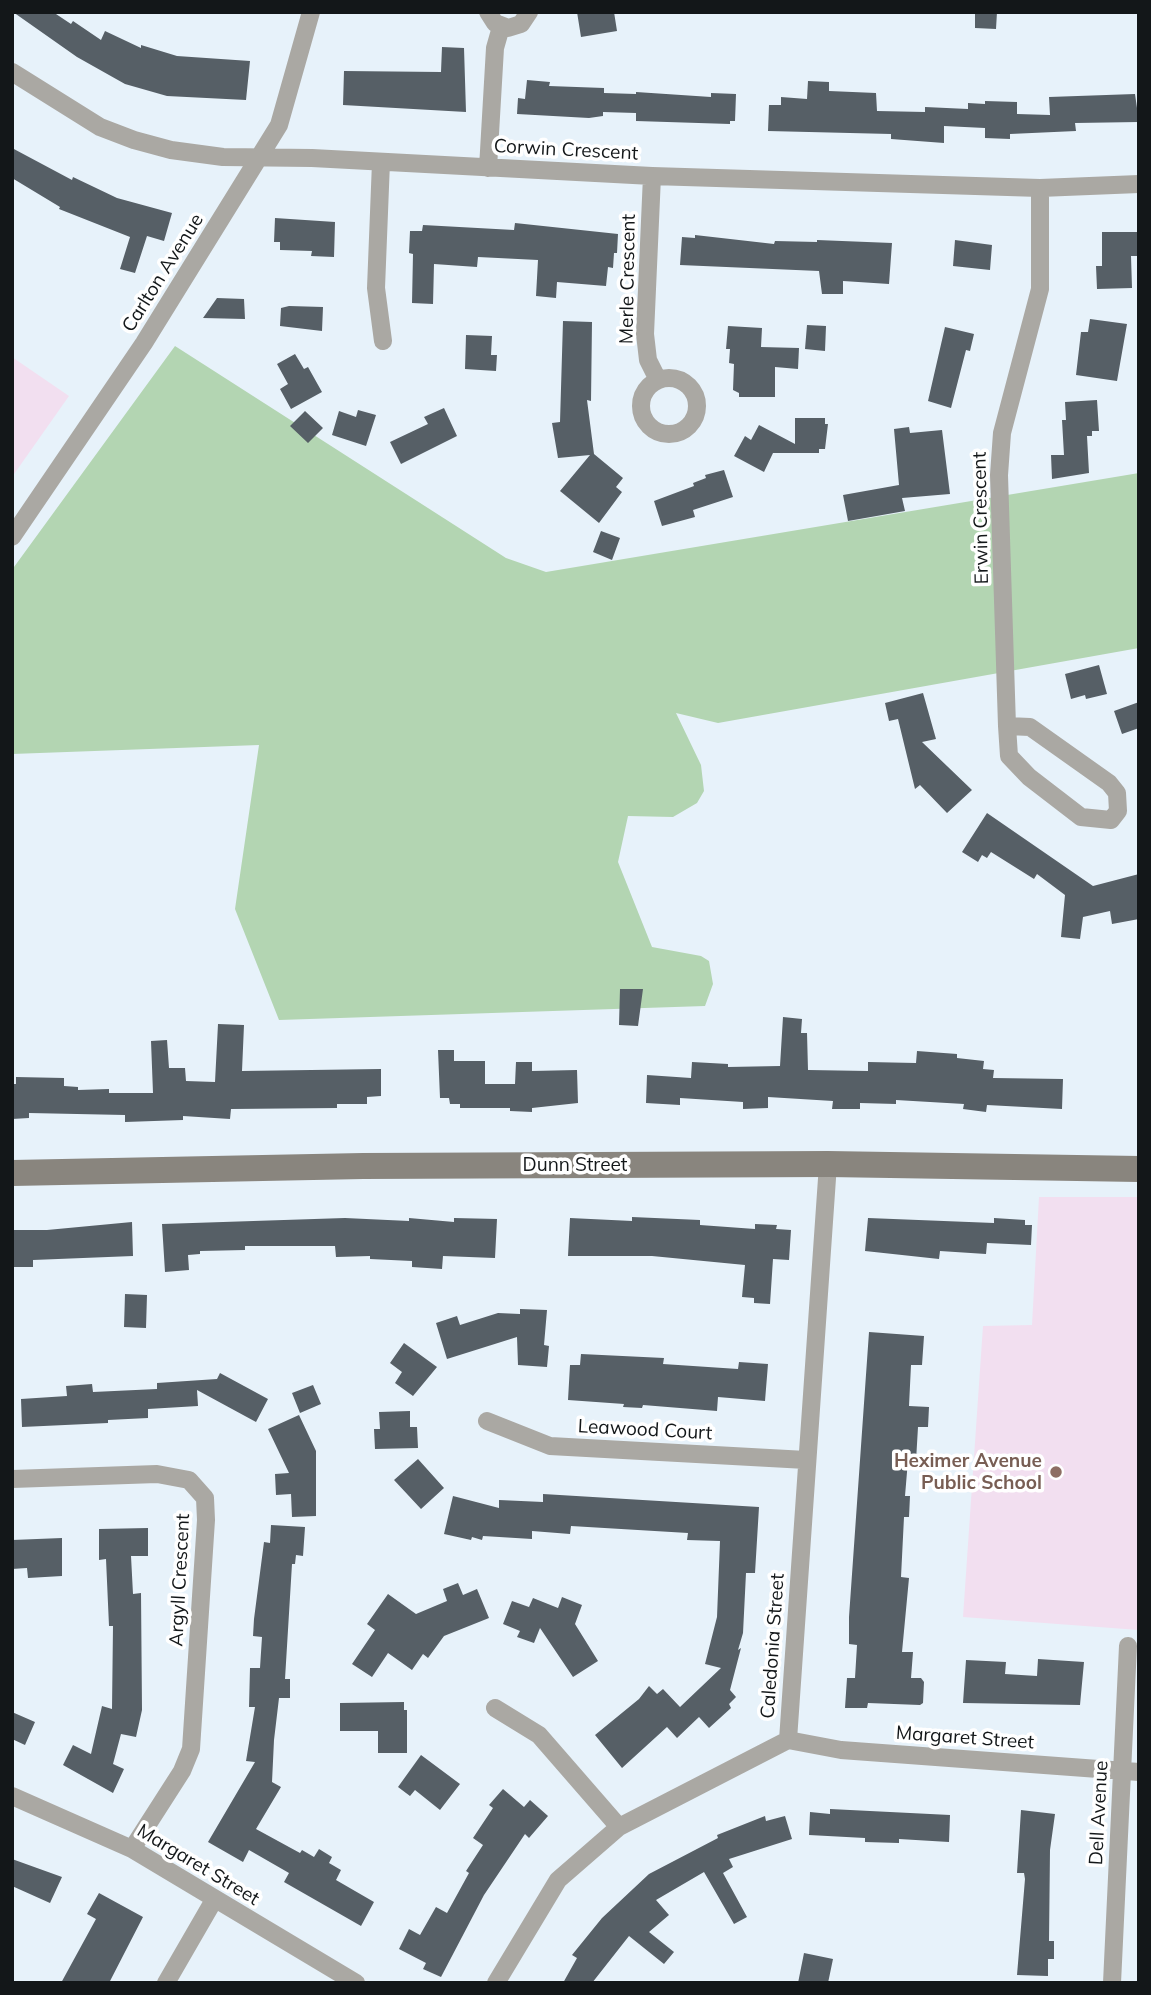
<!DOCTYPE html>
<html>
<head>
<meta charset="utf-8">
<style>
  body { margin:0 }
  #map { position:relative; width:1151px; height:1995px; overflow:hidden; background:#e7f2fa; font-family:Mulish,sans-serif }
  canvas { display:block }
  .frame { position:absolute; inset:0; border:14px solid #131719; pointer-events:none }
</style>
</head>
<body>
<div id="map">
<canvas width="1151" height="1995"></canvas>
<div class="frame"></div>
</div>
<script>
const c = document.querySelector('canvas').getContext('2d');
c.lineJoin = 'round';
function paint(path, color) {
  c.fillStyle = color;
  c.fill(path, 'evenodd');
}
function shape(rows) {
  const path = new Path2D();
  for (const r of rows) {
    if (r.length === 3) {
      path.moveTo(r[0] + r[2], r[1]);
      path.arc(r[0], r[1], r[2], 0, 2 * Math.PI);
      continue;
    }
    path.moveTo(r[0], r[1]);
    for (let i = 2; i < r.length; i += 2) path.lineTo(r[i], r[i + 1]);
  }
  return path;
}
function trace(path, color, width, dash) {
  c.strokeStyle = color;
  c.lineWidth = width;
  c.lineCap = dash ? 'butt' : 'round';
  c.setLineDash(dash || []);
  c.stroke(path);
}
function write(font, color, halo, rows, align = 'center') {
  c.font = font + ' Mulish,sans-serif';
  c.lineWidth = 7;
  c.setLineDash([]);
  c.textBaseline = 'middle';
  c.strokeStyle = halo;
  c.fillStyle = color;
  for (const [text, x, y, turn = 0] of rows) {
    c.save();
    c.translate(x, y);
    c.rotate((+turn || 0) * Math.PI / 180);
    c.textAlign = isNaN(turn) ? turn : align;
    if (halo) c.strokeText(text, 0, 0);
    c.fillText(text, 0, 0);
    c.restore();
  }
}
paint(shape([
  [12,357,69,396,12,477],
  [1039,1197,1139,1197,1139,1630,963,1617,983,1326,1032,1325]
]), '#f2dff0');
paint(shape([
  [175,346,506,558,546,572,1139,473,1139,648,718,723,676,713,701,765,704,791,697,803,673,817,628,816,618,862,652,947,701,956,709,961,713,984,705,1006,279,1020,235,909,259,745,12,754,14,567]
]), '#b3d5b2');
paint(shape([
  [13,12,53,12,71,24,73,21,101,40,105,31,141,48,141,45,177,56,250,61,246,100,167,96,125,84,77,57],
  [577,12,614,12,617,31,581,37],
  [975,12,997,12,996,29,975,28],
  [442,47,464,48,466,112,343,105,344,71,441,72],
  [527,80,550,82,549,86,604,88,604,93,636,94,636,92,711,97,711,93,736,94,735,121,730,121,730,124,636,121,636,113,603,112,603,116,589,118,517,114,518,98,525,99],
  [808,81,829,82,829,91,876,93,877,111,925,112,925,107,968,109,968,103,985,104,985,101,1017,102,1017,114,1050,115,1049,97,1135,94,1139,122,1075,123,1076,131,1010,134,1010,139,985,138,985,128,944,126,944,143,891,139,891,134,768,131,769,105,781,105,781,97,807,99],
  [12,148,72,180,73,177,117,198,172,213,164,241,147,236,135,273,120,269,130,237,59,209,60,207,12,178],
  [275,218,335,222,334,257,311,256,312,251,280,250,280,242,274,242],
  [515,223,618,234,617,253,614,253,613,268,608,267,606,286,557,282,556,298,536,296,538,260,478,257,477,267,434,264,433,304,412,303,413,254,409,253,410,231,422,231,423,225,514,230],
  [1102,232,1137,232,1137,256,1131,256,1132,288,1097,289,1096,266,1102,266],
  [695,235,774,244,775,241,817,242,817,240,892,243,889,284,843,281,843,294,822,294,819,271,680,265,682,237,695,238],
  [955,240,992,245,990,270,953,266],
  [217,298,244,299,245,319,203,318],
  [289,306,323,307,322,331,280,326,281,308],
  [1090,319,1127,324,1117,381,1076,375,1081,332,1088,332],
  [563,321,592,322,591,401,587,400,594,454,623,478,616,487,622,492,599,523,560,491,590,455,558,458,552,423,560,422],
  [807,325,826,326,825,351,805,349],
  [728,326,762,328,761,347,799,348,798,369,775,367,775,397,739,397,739,393,733,390,734,364,729,363,730,349,726,349],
  [945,327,974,334,970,351,966,350,951,408,928,401],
  [466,335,492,336,491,355,497,355,496,371,465,369],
  [295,354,304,369,308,367,322,392,291,409,280,389,288,384,277,364],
  [1097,400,1099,431,1092,431,1092,436,1087,436,1089,473,1052,479,1051,455,1064,455,1062,420,1066,420,1065,402],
  [444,408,457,436,401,464,390,442,428,424,424,417],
  [358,410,376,415,366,446,332,435,339,411,356,417],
  [305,411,323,428,308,443,290,426],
  [795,418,825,418,825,424,828,424,825,449,819,449,819,453,773,453,764,472,734,456,745,436,751,440,759,425,795,444],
  [909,427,910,433,942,430,950,494,902,498,905,511,848,521,843,495,899,485,894,429],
  [724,470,733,497,693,510,695,517,662,526,654,501,694,486,693,483,706,478,705,475],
  [601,531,620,538,612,560,593,552],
  [1099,665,1107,694,1086,699,1085,695,1071,699,1065,674],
  [923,693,936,739,922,742,972,790,947,813,920,785,915,789,898,719,889,721,885,703],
  [1139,702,1139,728,1122,734,1114,711],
  [987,813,1093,886,1139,874,1139,919,1112,924,1110,911,1083,917,1080,939,1061,937,1065,895,1037,874,1034,879,991,852,987,858,982,855,978,862,962,852],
  [620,989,643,989,638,1026,619,1025],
  [783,1017,802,1019,801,1033,807,1033,808,1070,868,1071,868,1062,916,1063,917,1051,957,1054,957,1058,984,1061,983,1069,994,1070,993,1078,1063,1079,1062,1109,987,1105,986,1112,963,1109,964,1104,896,1100,896,1104,860,1103,860,1109,832,1109,833,1101,768,1097,768,1108,743,1109,743,1102,680,1098,680,1105,646,1103,647,1075,691,1078,692,1062,728,1064,728,1067,780,1066],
  [218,1024,244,1025,242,1071,381,1069,381,1096,367,1097,367,1104,337,1104,337,1108,231,1109,230,1119,183,1116,183,1120,125,1122,125,1115,29,1113,29,1118,12,1119,12,1084,16,1084,16,1077,64,1078,64,1086,78,1087,78,1090,109,1089,109,1093,153,1093,151,1041,167,1040,169,1068,185,1068,186,1081,215,1082],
  [438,1050,454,1050,454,1061,485,1061,485,1084,515,1084,516,1062,532,1062,532,1071,577,1070,578,1103,532,1108,532,1112,510,1111,510,1108,460,1108,460,1104,450,1104,449,1098,440,1098],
  [632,1217,700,1220,700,1225,755,1229,755,1224,777,1225,776,1229,791,1230,789,1260,773,1259,770,1304,754,1303,754,1298,742,1297,745,1265,652,1256,568,1256,570,1218,632,1221],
  [345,1218,409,1221,409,1218,454,1222,454,1218,497,1219,495,1258,443,1256,442,1269,412,1267,412,1261,370,1259,370,1256,336,1257,335,1246,245,1246,245,1250,200,1251,200,1254,188,1255,189,1270,165,1272,162,1224],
  [868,1218,994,1223,994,1218,1025,1220,1025,1225,1032,1225,1031,1245,987,1243,986,1254,940,1251,939,1259,865,1251],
  [132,1222,133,1256,33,1260,33,1267,12,1267,12,1230,47,1230],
  [125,1294,147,1295,146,1328,124,1327],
  [520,1309,547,1310,544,1345,549,1346,547,1367,518,1365,517,1337,447,1359,436,1323,457,1316,460,1325,498,1313,520,1314],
  [869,1332,924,1336,922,1365,911,1365,909,1406,929,1407,928,1427,918,1427,916,1461,908,1460,905,1496,910,1496,909,1517,904,1517,901,1577,909,1578,902,1652,913,1652,911,1678,921,1678,924,1682,923,1703,920,1705,868,1703,867,1708,845,1708,847,1678,855,1678,857,1645,849,1644,849,1617],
  [404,1343,437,1367,413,1396,395,1383,402,1372,390,1363],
  [581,1354,664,1358,663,1364,738,1369,739,1362,768,1364,765,1401,718,1397,717,1411,643,1405,642,1408,623,1407,624,1404,568,1400,570,1365,580,1365],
  [220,1373,268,1399,256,1422,197,1390,198,1406,148,1409,148,1418,108,1420,108,1423,22,1427,21,1399,67,1396,66,1386,92,1384,93,1392,157,1389,157,1383,217,1379],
  [313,1385,321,1404,300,1413,292,1393],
  [410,1411,410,1427,417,1427,418,1448,375,1449,374,1429,380,1429,379,1412],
  [299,1415,316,1451,316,1516,292,1517,291,1494,276,1495,275,1474,289,1473,268,1429],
  [418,1459,444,1488,421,1509,394,1480],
  [543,1494,759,1507,755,1573,746,1573,743,1633,738,1650,741,1648,730,1690,736,1697,729,1704,731,1708,709,1728,699,1717,677,1738,667,1727,622,1768,595,1735,639,1699,649,1686,657,1694,663,1689,680,1707,721,1668,705,1664,717,1617,720,1541,687,1540,688,1533,571,1526,570,1534,532,1531,532,1539,483,1536,482,1540,472,1537,471,1540,444,1534,453,1496,499,1508,499,1500,543,1502],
  [271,1525,305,1527,303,1556,296,1555,295,1564,292,1564,285,1679,290,1679,290,1698,279,1698,274,1740,272,1782,281,1787,256,1829,300,1853,302,1850,314,1857,319,1849,332,1857,329,1863,341,1870,336,1880,374,1902,361,1926,284,1882,289,1873,249,1850,243,1862,208,1842,255,1762,246,1761,255,1707,249,1707,250,1668,260,1668,262,1637,253,1636,254,1619,264,1542,270,1543],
  [148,1528,148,1556,131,1556,133,1594,141,1593,142,1710,136,1737,121,1734,113,1764,124,1769,113,1793,63,1765,73,1745,91,1754,102,1706,112,1709,113,1626,109,1626,106,1559,99,1560,99,1529],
  [62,1538,62,1576,28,1578,27,1568,12,1569,12,1540],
  [458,1583,463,1595,477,1589,489,1618,444,1636,428,1658,423,1654,412,1670,388,1653,372,1677,352,1664,375,1630,367,1624,388,1594,416,1614,447,1601,443,1589],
  [562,1597,582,1605,575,1624,598,1661,573,1677,540,1628,534,1643,517,1637,520,1631,503,1624,512,1601,529,1607,533,1598,558,1608],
  [1038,1659,1084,1662,1080,1705,963,1703,966,1660,1006,1662,1005,1674,1037,1676],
  [404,1702,404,1710,407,1710,407,1753,378,1753,378,1731,340,1731,340,1703],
  [12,1712,35,1722,25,1745,12,1739],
  [421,1755,460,1784,440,1810,415,1790,410,1796,398,1787],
  [503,1789,524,1807,530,1800,548,1816,529,1838,525,1834,484,1895,441,1977,423,1969,426,1963,399,1949,409,1929,420,1935,436,1907,447,1913,469,1873,466,1871,483,1845,473,1838,493,1808,489,1805],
  [830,1809,950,1815,949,1842,899,1839,899,1843,865,1842,865,1838,809,1835,810,1812,830,1814],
  [1021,1810,1055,1814,1050,1850,1049,1941,1054,1941,1054,1959,1048,1959,1048,1976,1017,1975,1025,1879,1024,1873,1017,1873],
  [765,1816,766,1821,785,1816,792,1839,729,1859,733,1867,723,1873,747,1917,734,1924,704,1872,656,1900,669,1915,649,1932,674,1952,664,1964,629,1936,592,1983,563,1983,577,1958,572,1955,602,1918,649,1874,718,1838,717,1835],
  [12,1859,62,1877,50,1903,12,1886],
  [99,1893,143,1917,109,1983,61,1983,96,1919,87,1914],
  [804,1953,833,1959,828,1983,798,1983]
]), '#565f66');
trace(shape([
  [488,12,495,23,508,28,521,24,529,12],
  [12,72,100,127,134,140,171,150,223,157,312,158,652,176,1040,188,1139,184],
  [381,162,376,288,383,341],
  [488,168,495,48,501,27],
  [652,176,645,334,648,360,658,380],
  [669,406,28],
  [12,537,144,343,279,125,311,12],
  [1007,726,1030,727,1109,783,1117,793,1118,811,1111,820,1081,817,1029,777,1009,756,1007,726,999,475,1002,433,1040,289,1040,188],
  [487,1421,550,1446,806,1460],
  [12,1479,157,1474,189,1480,205,1498,206,1520,191,1749,182,1771,132,1849],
  [495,1708,539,1735,619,1827],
  [788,1740,828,1164],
  [788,1740,841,1750,1139,1772],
  [12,1796,132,1849,356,1983],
  [166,1983,214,1900],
  [496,1983,558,1880,619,1827,788,1740],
  [1112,1983,1128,1646]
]), '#aaa8a3', 18);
trace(shape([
  [12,1173,363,1166,828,1164,1139,1169]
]), '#89857e', 26);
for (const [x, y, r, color] of [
  [1056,1472,7,"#8d6e63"]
]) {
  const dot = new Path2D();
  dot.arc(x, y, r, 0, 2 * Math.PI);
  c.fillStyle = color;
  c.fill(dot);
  trace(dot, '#fff', 2.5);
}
write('19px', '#131719', '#fff', [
  ["Corwin Crescent",566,150,3],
  ["Carlton Avenue",163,273,-58],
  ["Merle Crescent",628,279,-89],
  ["Erwin Crescent",981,518,-91],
  ["Dunn Street",575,1165],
  ["Leawood Court",645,1430,3],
  ["Argyll Crescent",180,1580,-87],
  ["Caledonia Street",773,1646,-86],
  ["Margaret Street",965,1738,4],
  ["Dell Avenue",1099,1813,-87],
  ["Margaret Street",198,1865,31]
]);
write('bold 19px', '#785e54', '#fff', [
  ["Heximer Avenue",1042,1461],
  ["Public School",1042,1483]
], 'right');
</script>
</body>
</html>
